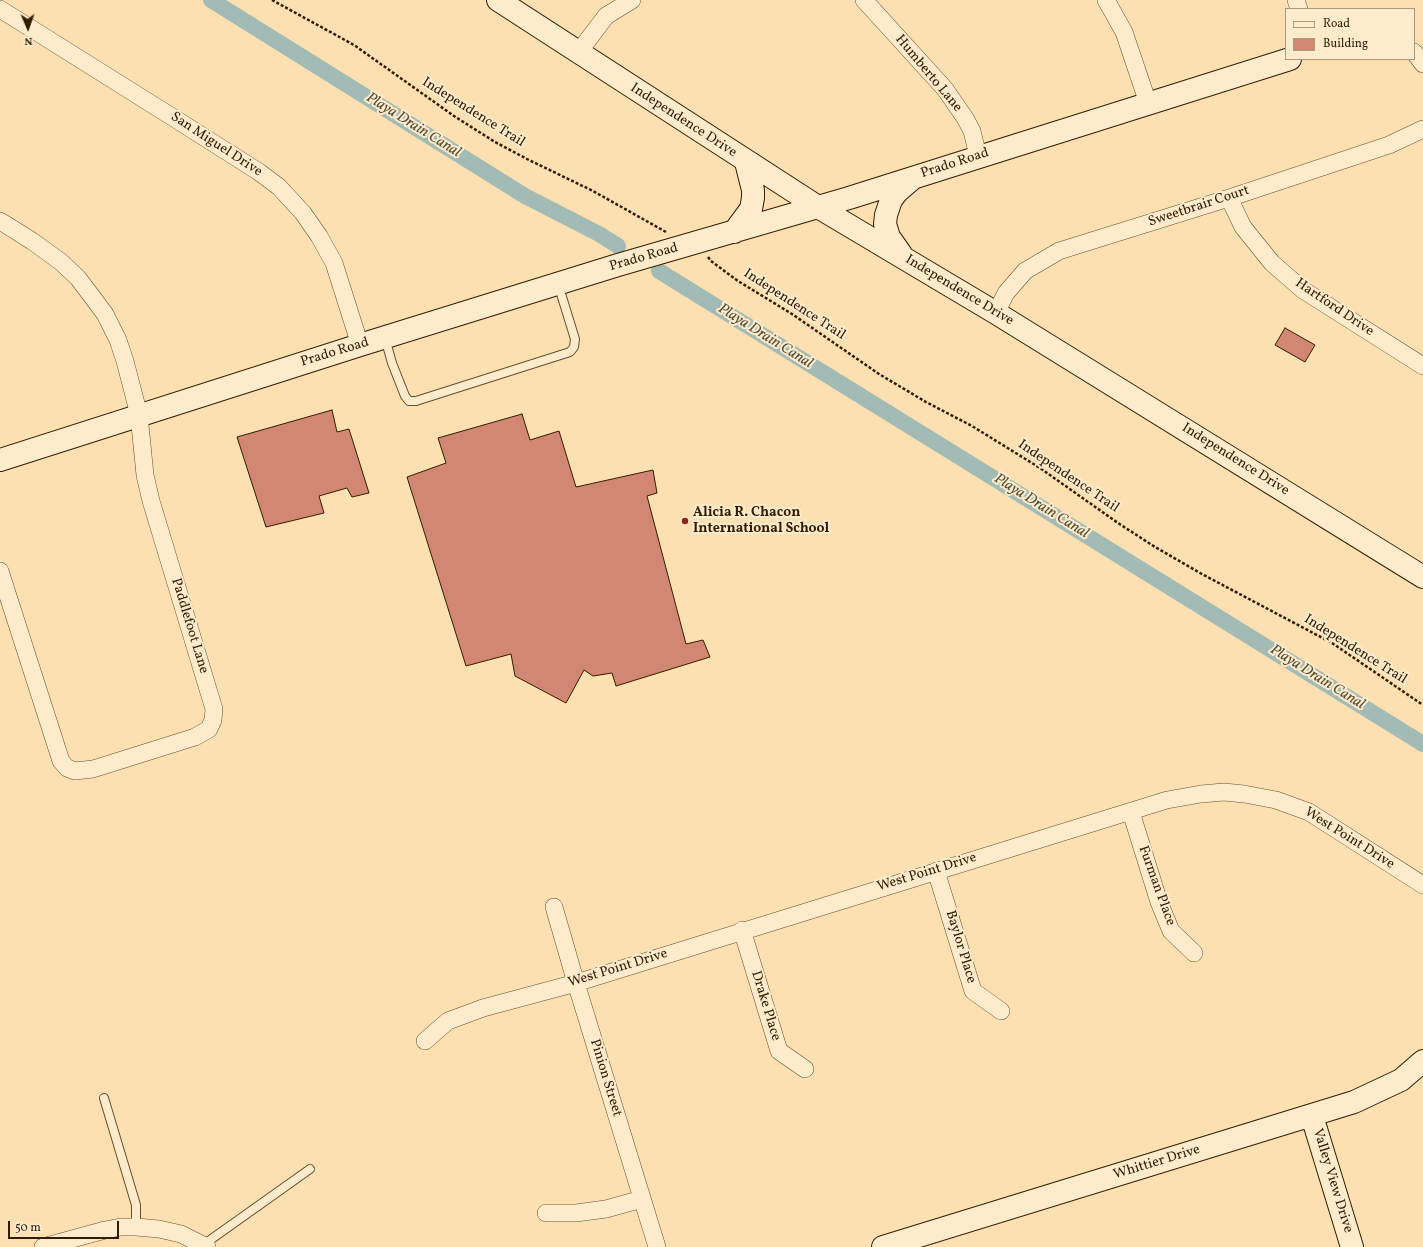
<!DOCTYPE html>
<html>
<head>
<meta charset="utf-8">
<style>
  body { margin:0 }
  #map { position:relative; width:1423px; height:1247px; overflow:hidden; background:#fde0b1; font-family:Vollkorn,serif }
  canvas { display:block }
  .legend { position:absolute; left:1285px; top:8px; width:130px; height:52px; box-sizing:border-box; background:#feebcc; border:1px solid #ac987a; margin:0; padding:5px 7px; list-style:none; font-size:12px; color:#311c00 }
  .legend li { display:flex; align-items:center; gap:8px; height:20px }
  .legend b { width:20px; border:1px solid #ac987a }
  .north { position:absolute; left:8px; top:8px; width:40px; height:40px; -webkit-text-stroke:3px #feebcc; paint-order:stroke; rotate:178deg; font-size:11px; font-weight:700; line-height:16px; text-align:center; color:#311c00 }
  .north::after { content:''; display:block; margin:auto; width:14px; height:18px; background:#311c00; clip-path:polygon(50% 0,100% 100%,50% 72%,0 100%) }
  .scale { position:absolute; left:8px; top:1221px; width:111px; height:18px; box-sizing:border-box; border:2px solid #311c00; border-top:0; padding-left:5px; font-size:12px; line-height:14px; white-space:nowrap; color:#311c00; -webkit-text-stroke:3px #feebcc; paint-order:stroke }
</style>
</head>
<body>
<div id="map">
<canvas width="1423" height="1247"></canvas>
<ul class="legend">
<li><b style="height:5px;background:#feebcc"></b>Road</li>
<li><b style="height:11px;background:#d28773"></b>Building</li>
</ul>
<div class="north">N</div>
<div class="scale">50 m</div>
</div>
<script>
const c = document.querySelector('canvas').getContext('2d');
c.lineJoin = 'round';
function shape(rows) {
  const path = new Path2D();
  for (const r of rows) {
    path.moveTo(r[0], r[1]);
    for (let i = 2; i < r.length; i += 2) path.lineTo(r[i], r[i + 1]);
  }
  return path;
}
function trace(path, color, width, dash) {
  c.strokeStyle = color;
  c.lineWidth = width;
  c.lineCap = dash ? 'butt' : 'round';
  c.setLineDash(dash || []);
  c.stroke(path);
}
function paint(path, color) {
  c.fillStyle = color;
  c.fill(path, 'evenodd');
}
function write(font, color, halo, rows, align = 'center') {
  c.font = font + ' Vollkorn,serif';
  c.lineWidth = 4;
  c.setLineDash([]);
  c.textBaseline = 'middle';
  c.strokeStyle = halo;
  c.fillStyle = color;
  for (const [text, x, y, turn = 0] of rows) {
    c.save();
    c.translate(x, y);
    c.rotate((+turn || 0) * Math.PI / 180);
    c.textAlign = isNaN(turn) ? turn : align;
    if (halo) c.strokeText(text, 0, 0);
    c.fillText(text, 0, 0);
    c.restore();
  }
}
trace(shape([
  [211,0,525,196,599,234,618,246],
  [659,271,1423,744]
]), '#a2bbb4', 16);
const building = shape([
  [1285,328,1315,345,1305,362,1275,345,1285,328],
  [332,410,337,432,349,429,369,493,352,497,347,488,319,496,324,513,266,527,237,437,332,410],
  [522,414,530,440,559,431,576,487,653,470,657,493,647,496,686,644,703,640,710,657,616,686,612,673,593,676,584,670,566,703,515,676,511,654,466,666,407,477,446,463,438,438,522,414]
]);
paint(building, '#d28773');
trace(building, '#311c00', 1);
const lane = shape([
  [385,338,392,363,405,396,409,401,416,401,570,352,574,347,575,339,558,284],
  [104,1098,136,1205,136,1227],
  [203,1245,310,1169]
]);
const street = shape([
  [864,0,945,89,965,118,972,131,978,156],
  [1106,0,1124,32,1148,103],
  [1296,0,1299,9],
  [0,9,177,120,259,172,279,187,303,213,319,236,334,263,360,345],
  [1414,52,1423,64],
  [578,53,606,16,632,0],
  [1229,198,1243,227,1272,263,1303,290,1423,366],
  [0,221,32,241,61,262,78,278,105,314,118,340,125,361,139,415,145,475,151,501,214,709,213,720,209,729,195,737,93,769,75,771,67,768,61,761,0,571],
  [996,313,1006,293,1025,271,1059,251,1229,198,1389,145,1423,129],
  [1131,812,1159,902,1171,931,1194,953],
  [936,871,973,991,1001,1011],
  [554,907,576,983,657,1247],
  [742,930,779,1051,805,1069],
  [425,1041,448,1021,483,1008,576,983,1167,800,1201,794,1224,792,1244,794,1276,800,1309,812,1423,885],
  [546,1213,576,1213,606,1209,642,1199],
  [43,1247,105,1230,121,1227,136,1227,159,1229,181,1234,207,1247]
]);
const secondary = shape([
  [498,0,818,207,996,313,1423,577],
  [734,232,751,209,753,198,753,190,746,162],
  [901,254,889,237,885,224,886,215,891,200,897,192,911,180],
  [0,460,360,345,618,265,849,198,1290,59],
  [1312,1116,1352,1247],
  [883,1247,1354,1102,1401,1080,1423,1061]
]);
trace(lane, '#644d2c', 10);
trace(street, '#644d2c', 18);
trace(secondary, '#311c00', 24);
trace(shape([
  [272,0,354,45,454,116,495,142,527,159,593,191,666,232],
  [708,257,711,261,738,281,792,314,879,374,926,402,972,426,1040,468,1118,523,1155,547,1200,573,1332,643,1423,705]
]), '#311c00', 2.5, [3, 2]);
trace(lane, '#feebcc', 8);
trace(street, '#feebcc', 17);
trace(secondary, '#feebcc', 22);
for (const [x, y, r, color] of [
  [685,521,4,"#8f2418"]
]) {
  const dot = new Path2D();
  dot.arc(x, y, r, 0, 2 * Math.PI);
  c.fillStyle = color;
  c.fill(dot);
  trace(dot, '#feebcc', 1.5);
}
write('14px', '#311c00', '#feebcc', [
  ["Humberto Lane",928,74,50],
  ["Independence Trail",473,113,32],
  ["Independence Drive",683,121,33],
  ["San Miguel Drive",216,145,33],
  ["Prado Road",955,164,-18],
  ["Sweetbrair Court",1199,207,-18],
  ["Prado Road",644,258,-16],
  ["Independence Drive",959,291,31],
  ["Independence Trail",794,305,33],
  ["Hartford Drive",1334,308,34],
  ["Prado Road",335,353,-17],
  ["Independence Drive",1235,460,32],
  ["Independence Trail",1068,477,34],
  ["Paddlefoot Lane",189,626,73],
  ["Independence Trail",1355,650,32],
  ["West Point Drive",1349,839,32],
  ["West Point Drive",927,873,-17],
  ["Furman Place",1156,886,70],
  ["Baylor Place",960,947,73],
  ["West Point Drive",618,969,-17],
  ["Drake Place",765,1006,73],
  ["Pinion Street",605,1078,73],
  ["Whittier Drive",1157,1163,-17],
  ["Valley View Drive",1332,1181,73]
]);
write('bold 14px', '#311c00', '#feebcc', [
  ["Alicia R. Chacon",693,513],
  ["International School",693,529]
], 'left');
write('italic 15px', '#534c36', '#feebcc', [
  ["Playa Drain Canal",413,126,32],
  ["Playa Drain Canal",765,337,32],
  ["Playa Drain Canal",1041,507,32],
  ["Playa Drain Canal",1317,678,32]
]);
</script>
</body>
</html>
